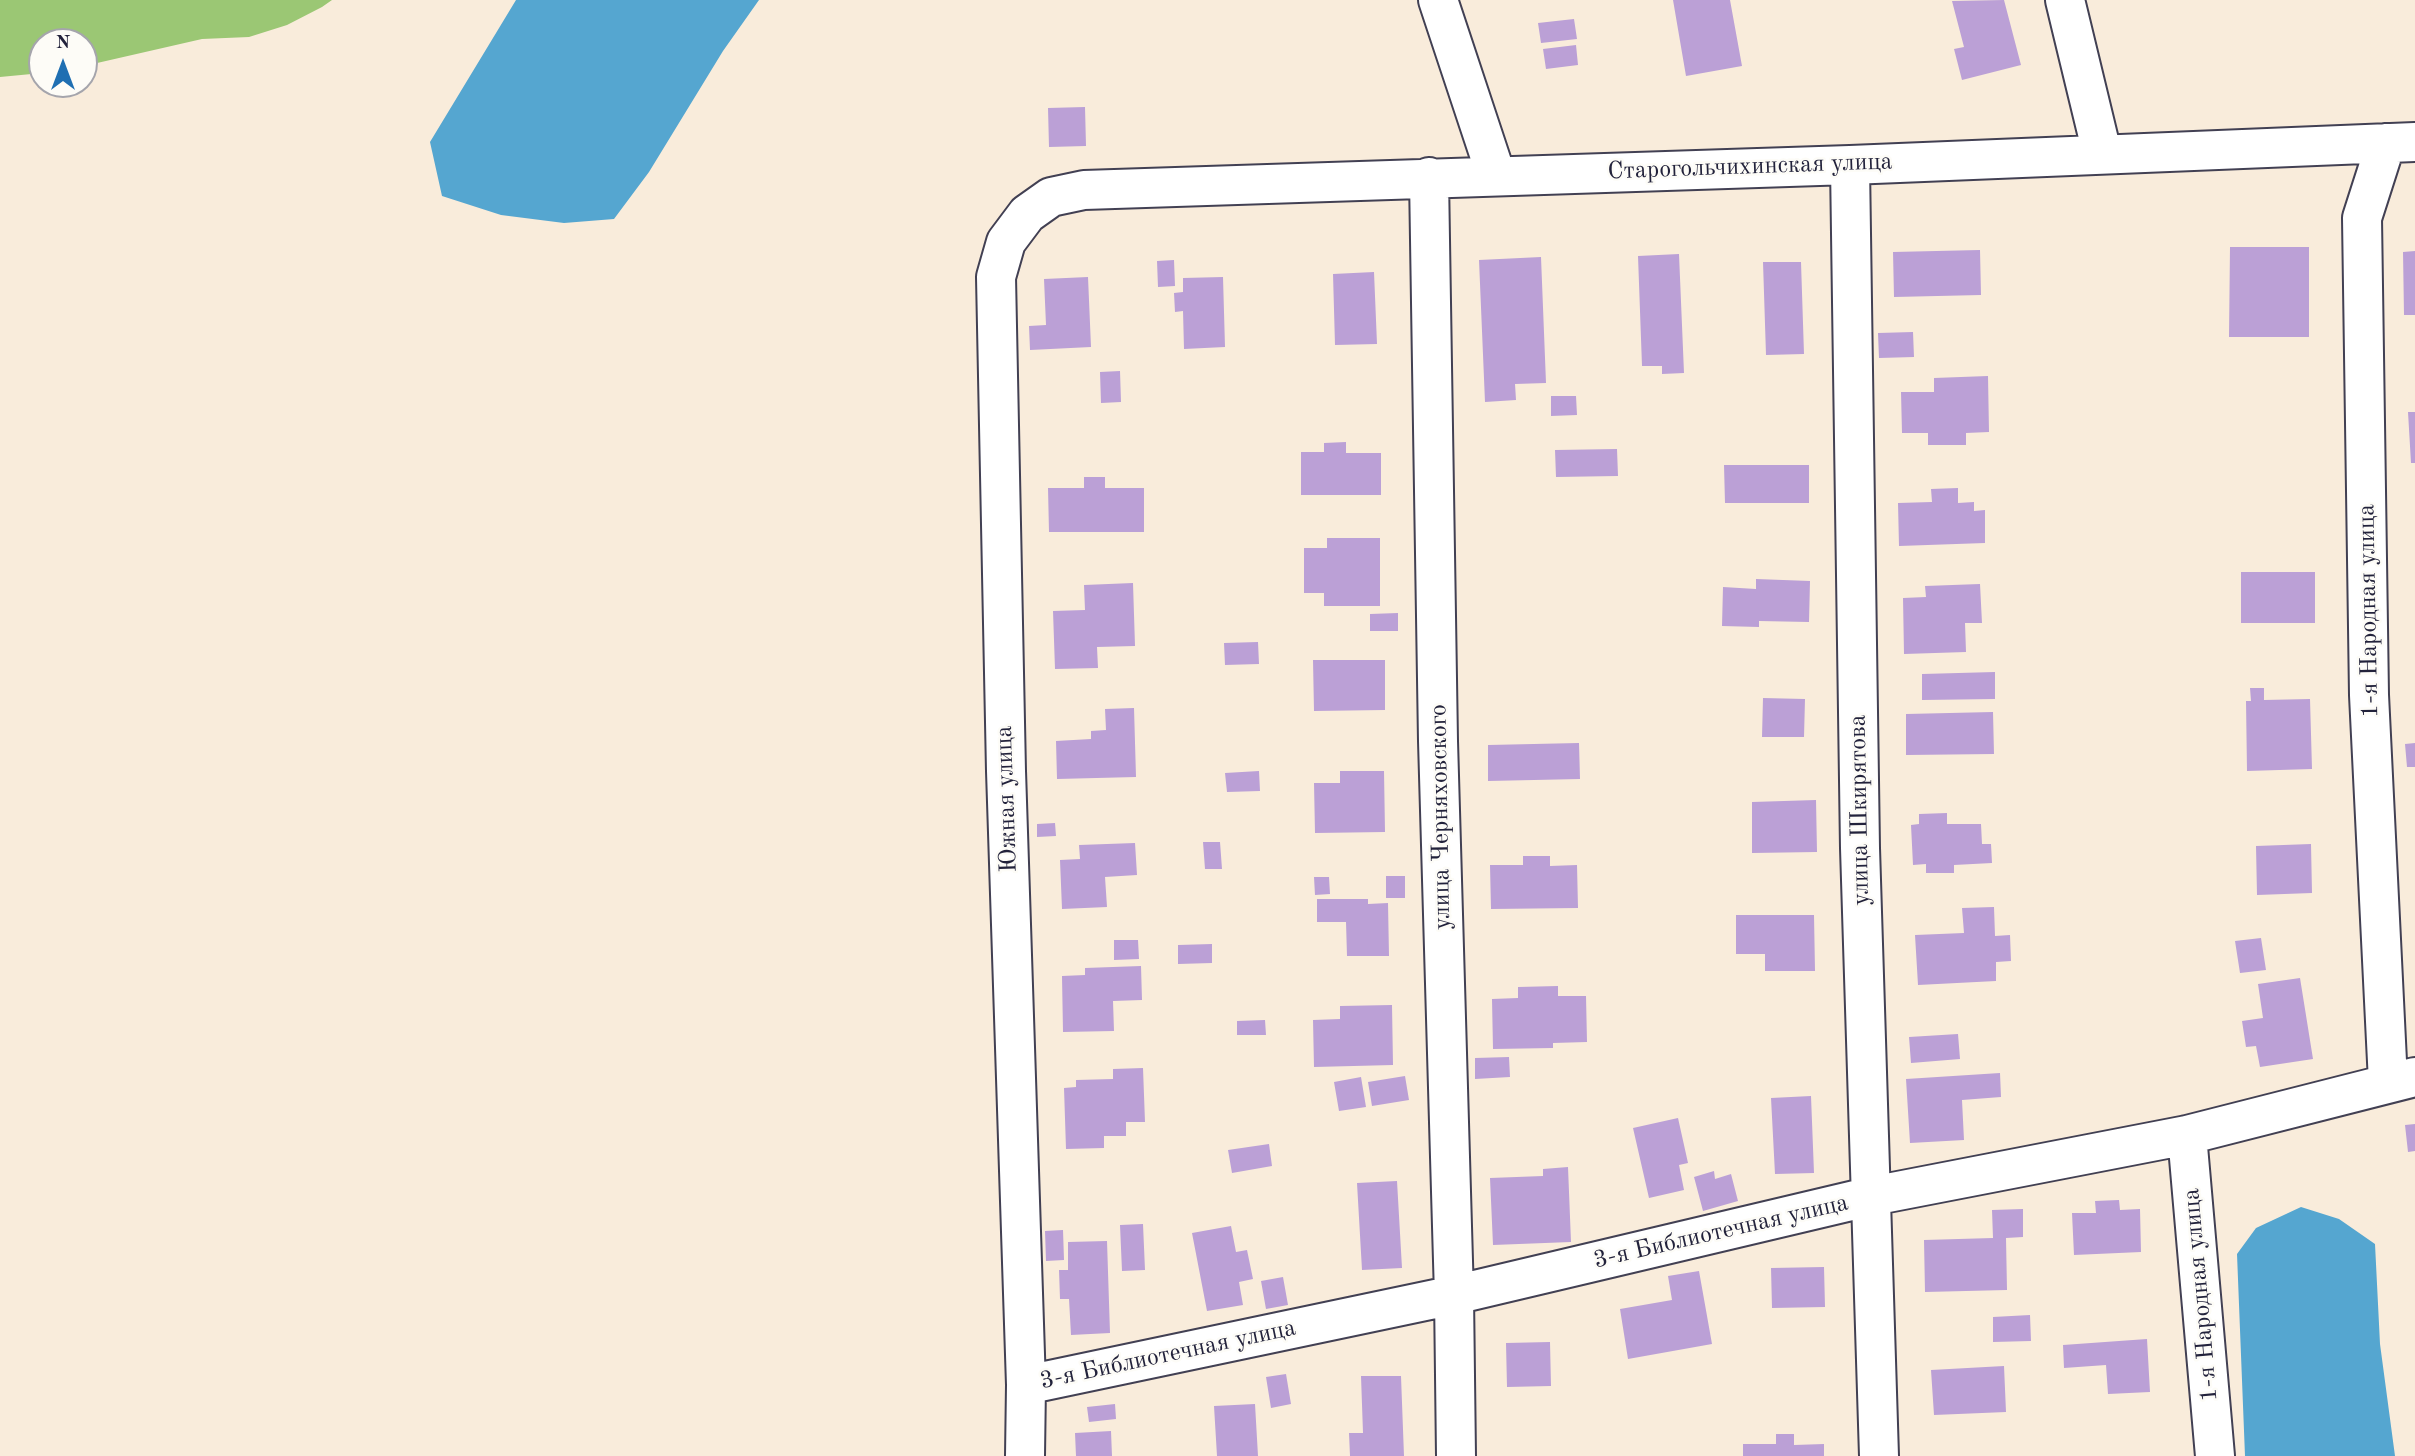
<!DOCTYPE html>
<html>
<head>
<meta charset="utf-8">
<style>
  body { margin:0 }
  #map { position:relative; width:2415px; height:1456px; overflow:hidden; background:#f9ecdb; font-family:"Old Standard TT",serif }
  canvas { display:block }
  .north { position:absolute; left:28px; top:28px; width:70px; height:70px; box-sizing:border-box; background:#fdfcf7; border:2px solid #a5a5ac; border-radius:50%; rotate:0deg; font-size:19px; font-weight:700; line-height:28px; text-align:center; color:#22223b }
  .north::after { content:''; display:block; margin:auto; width:24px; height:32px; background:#1f6fb2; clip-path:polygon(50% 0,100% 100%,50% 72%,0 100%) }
</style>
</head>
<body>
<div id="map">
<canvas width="2415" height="1456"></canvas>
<div class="north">N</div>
</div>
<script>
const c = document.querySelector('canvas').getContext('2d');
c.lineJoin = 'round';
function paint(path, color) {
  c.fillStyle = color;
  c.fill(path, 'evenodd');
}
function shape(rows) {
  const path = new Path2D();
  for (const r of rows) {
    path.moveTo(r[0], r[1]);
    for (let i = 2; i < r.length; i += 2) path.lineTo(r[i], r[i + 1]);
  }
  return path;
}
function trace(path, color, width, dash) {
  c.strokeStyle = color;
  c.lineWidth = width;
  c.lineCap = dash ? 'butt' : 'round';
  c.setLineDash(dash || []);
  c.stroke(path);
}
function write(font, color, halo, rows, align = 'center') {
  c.font = font + ' "Old Standard TT",serif';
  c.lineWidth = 5;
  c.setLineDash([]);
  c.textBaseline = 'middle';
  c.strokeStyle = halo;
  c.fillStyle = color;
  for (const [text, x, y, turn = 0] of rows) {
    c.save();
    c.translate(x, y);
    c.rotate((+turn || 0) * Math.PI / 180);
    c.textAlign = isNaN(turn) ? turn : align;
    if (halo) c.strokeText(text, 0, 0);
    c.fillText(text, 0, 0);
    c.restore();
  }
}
paint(shape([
  [0,0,332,0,322,7,287,25,249,37,202,39,84,66,84,42,42,42,42,73,0,77]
]), '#9bc774');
paint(shape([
  [516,0,759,0,723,51,649,172,614,219,564,223,501,215,442,196,430,142],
  [2301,1207,2339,1219,2375,1244,2380,1344,2395,1456,2245,1456,2237,1254,2256,1228]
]), '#55a6d0');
paint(shape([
  [1673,0,1730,0,1742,66,1686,76],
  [2004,0,2021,65,1962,80,1954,49,1964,47,1952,1],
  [1574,19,1577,39,1541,43,1538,23],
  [1576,45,1578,65,1546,69,1543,49],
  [1085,107,1086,146,1049,147,1048,108],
  [2230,247,2309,247,2309,337,2229,337],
  [1980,250,1981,295,1894,297,1893,252],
  [2415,251,2415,315,2404,315,2403,252],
  [1679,254,1684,373,1662,374,1662,366,1642,366,1638,256],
  [1541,257,1546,383,1515,384,1516,400,1485,402,1479,260],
  [1174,260,1175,286,1158,287,1157,261],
  [1763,262,1801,262,1804,354,1766,355],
  [1374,272,1377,344,1335,345,1333,274],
  [1088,277,1091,347,1030,350,1029,326,1046,325,1044,279],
  [1223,277,1225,347,1184,349,1183,311,1175,312,1174,293,1183,292,1183,278],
  [1913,332,1914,357,1879,358,1878,333],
  [1120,371,1121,402,1101,403,1100,372],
  [1988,376,1989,432,1966,433,1966,445,1928,445,1928,433,1902,433,1901,392,1934,392,1934,378],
  [1551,396,1576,396,1577,415,1551,416],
  [2408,412,2415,412,2415,463,2411,463],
  [1346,442,1346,453,1381,453,1381,495,1301,495,1301,452,1324,452,1324,443],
  [1617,449,1618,476,1556,477,1555,450],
  [1724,465,1809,465,1809,503,1725,503],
  [1084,477,1105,477,1105,488,1144,488,1144,532,1049,532,1048,488,1084,488],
  [1958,488,1958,503,1974,502,1974,511,1985,510,1985,543,1899,546,1898,503,1932,502,1931,489],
  [1327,538,1380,538,1380,606,1324,606,1324,593,1304,593,1304,548,1327,548],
  [2241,572,2315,572,2315,623,2241,623],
  [1756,579,1810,581,1809,622,1759,621,1759,627,1722,626,1723,587,1756,589],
  [1133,583,1135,646,1097,647,1098,668,1055,669,1053,611,1085,610,1084,585],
  [1980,584,1982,623,1965,623,1966,652,1904,654,1903,598,1926,597,1925,586],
  [1398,613,1398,631,1370,631,1370,614],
  [1258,642,1259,664,1225,665,1224,643],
  [1313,660,1385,660,1385,710,1314,711],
  [1995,672,1995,699,1922,700,1922,674],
  [2250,688,2264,688,2264,700,2310,699,2312,769,2247,771,2246,701,2251,701],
  [1763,698,1805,699,1804,737,1762,737],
  [1134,708,1136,777,1057,779,1056,741,1091,739,1091,731,1106,730,1105,709],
  [1993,712,1994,754,1906,755,1906,714],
  [1579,743,1580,779,1488,781,1488,745],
  [2415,743,2415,767,2407,767,2405,744],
  [1259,771,1260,791,1227,792,1225,773],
  [1340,771,1384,771,1385,832,1315,833,1314,783,1340,783],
  [1816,800,1817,852,1752,853,1752,802],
  [1947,813,1947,824,1981,824,1982,844,1991,844,1992,863,1954,865,1954,873,1926,873,1926,864,1913,865,1911,825,1919,824,1919,814],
  [1055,823,1056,836,1037,837,1037,824],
  [1203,842,1220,842,1222,869,1205,869],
  [1135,843,1137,875,1105,877,1107,907,1062,909,1060,860,1080,859,1079,845],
  [2311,844,2312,893,2257,895,2256,846],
  [1523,856,1550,856,1550,866,1577,865,1578,908,1491,909,1490,865,1523,865],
  [1386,876,1405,876,1405,898,1386,898],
  [1314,877,1329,877,1330,894,1315,895],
  [1317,899,1368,899,1368,904,1388,903,1389,956,1347,956,1346,922,1317,922],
  [1994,907,1995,936,2010,935,2011,961,1996,962,1996,981,1918,985,1915,935,1964,933,1962,908],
  [1736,915,1814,915,1815,971,1765,971,1765,954,1736,954],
  [2261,938,2266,970,2240,973,2235,941],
  [1114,940,1138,940,1139,959,1114,960],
  [1212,944,1212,963,1178,964,1178,945],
  [1141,966,1142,1000,1113,1001,1114,1031,1063,1032,1062,976,1085,975,1085,968],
  [2300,978,2313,1059,2260,1067,2256,1046,2246,1047,2242,1021,2263,1018,2258,984],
  [1558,986,1558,996,1586,996,1587,1042,1553,1043,1553,1048,1493,1049,1492,999,1518,998,1518,987],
  [1392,1005,1393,1065,1314,1067,1313,1020,1340,1019,1340,1006],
  [1265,1020,1266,1035,1237,1035,1237,1021],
  [1958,1034,1960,1059,1911,1063,1909,1037],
  [1509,1057,1510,1077,1475,1079,1475,1058],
  [1143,1068,1145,1122,1126,1122,1126,1136,1104,1136,1104,1148,1066,1149,1064,1088,1076,1087,1076,1080,1113,1079,1113,1069],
  [2000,1073,2001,1097,1962,1100,1964,1140,1910,1143,1906,1079],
  [1405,1076,1409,1100,1372,1106,1368,1082],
  [1361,1077,1366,1107,1339,1111,1334,1082],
  [1811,1096,1814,1173,1775,1174,1771,1098],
  [1678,1118,1688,1163,1679,1165,1684,1190,1649,1198,1633,1128],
  [2415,1124,2415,1151,2408,1152,2405,1125],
  [1269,1144,1272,1166,1232,1173,1228,1150],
  [1568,1167,1571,1242,1493,1245,1490,1178,1543,1176,1543,1169],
  [1714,1171,1715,1179,1731,1174,1738,1201,1703,1211,1694,1177],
  [1397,1181,1402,1268,1362,1270,1357,1183],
  [2119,1200,2120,1210,2140,1209,2141,1252,2074,1255,2072,1213,2096,1213,2095,1201],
  [2023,1209,2023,1237,2006,1238,2007,1290,1925,1292,1924,1240,1993,1238,1992,1210],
  [1143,1224,1145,1270,1122,1271,1120,1225],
  [1231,1226,1236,1252,1247,1250,1253,1279,1239,1282,1243,1305,1207,1311,1192,1233],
  [1063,1230,1064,1260,1046,1261,1045,1231],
  [1107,1241,1110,1333,1071,1335,1069,1299,1060,1299,1059,1270,1068,1270,1068,1242],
  [1824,1267,1825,1307,1772,1308,1771,1268],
  [1699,1271,1712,1344,1628,1359,1620,1309,1672,1300,1668,1276],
  [1283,1277,1288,1305,1266,1309,1261,1281],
  [2030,1315,2031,1341,1993,1342,1993,1317],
  [2147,1339,2150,1392,2108,1394,2106,1365,2064,1368,2063,1345],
  [1550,1342,1551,1386,1507,1387,1506,1343],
  [2004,1366,2006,1412,1934,1415,1931,1370],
  [1286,1374,1291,1404,1271,1408,1266,1377],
  [1361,1376,1401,1376,1404,1456,1350,1456,1349,1433,1363,1433],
  [1115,1404,1116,1419,1089,1422,1087,1407],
  [1255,1404,1258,1456,1217,1456,1214,1406],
  [1111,1431,1112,1456,1076,1456,1075,1433],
  [1776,1434,1794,1434,1794,1445,1824,1444,1824,1456,1743,1456,1743,1444,1776,1444]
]), '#bba0d6');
const minor = shape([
  [1438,0,1496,175],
  [2065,0,2102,153],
  [2386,143,2362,218,2369,695,2388,1082],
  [1850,165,1860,848,1879,1456],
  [1429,177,1438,741,1454,1295,1456,1456],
  [2187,1135,2215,1456],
  [1026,1385,1454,1295,1872,1196,2187,1135,2415,1077],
  [1025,1456,1026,1385,1006,771,996,277,1006,242,1027,214,1051,197,1084,190,1850,165,2415,142]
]);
trace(minor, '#424053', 42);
trace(minor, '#fff', 38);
write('24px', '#22223b', '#fdfcf7', [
  ["Старогольчихинская улица",1750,167,-2],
  ["1-я Народная улица",2369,611,-91],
  ["Южная улица",1007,799,-92],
  ["улица Шкирятова",1860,810,-91],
  ["улица Черняховского",1441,817,-91],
  ["3-я Библиотечная улица",1721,1232,-13],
  ["1-я Народная улица",2201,1295,-95],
  ["3-я Библиотечная улица",1168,1355,-12]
]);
</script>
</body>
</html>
